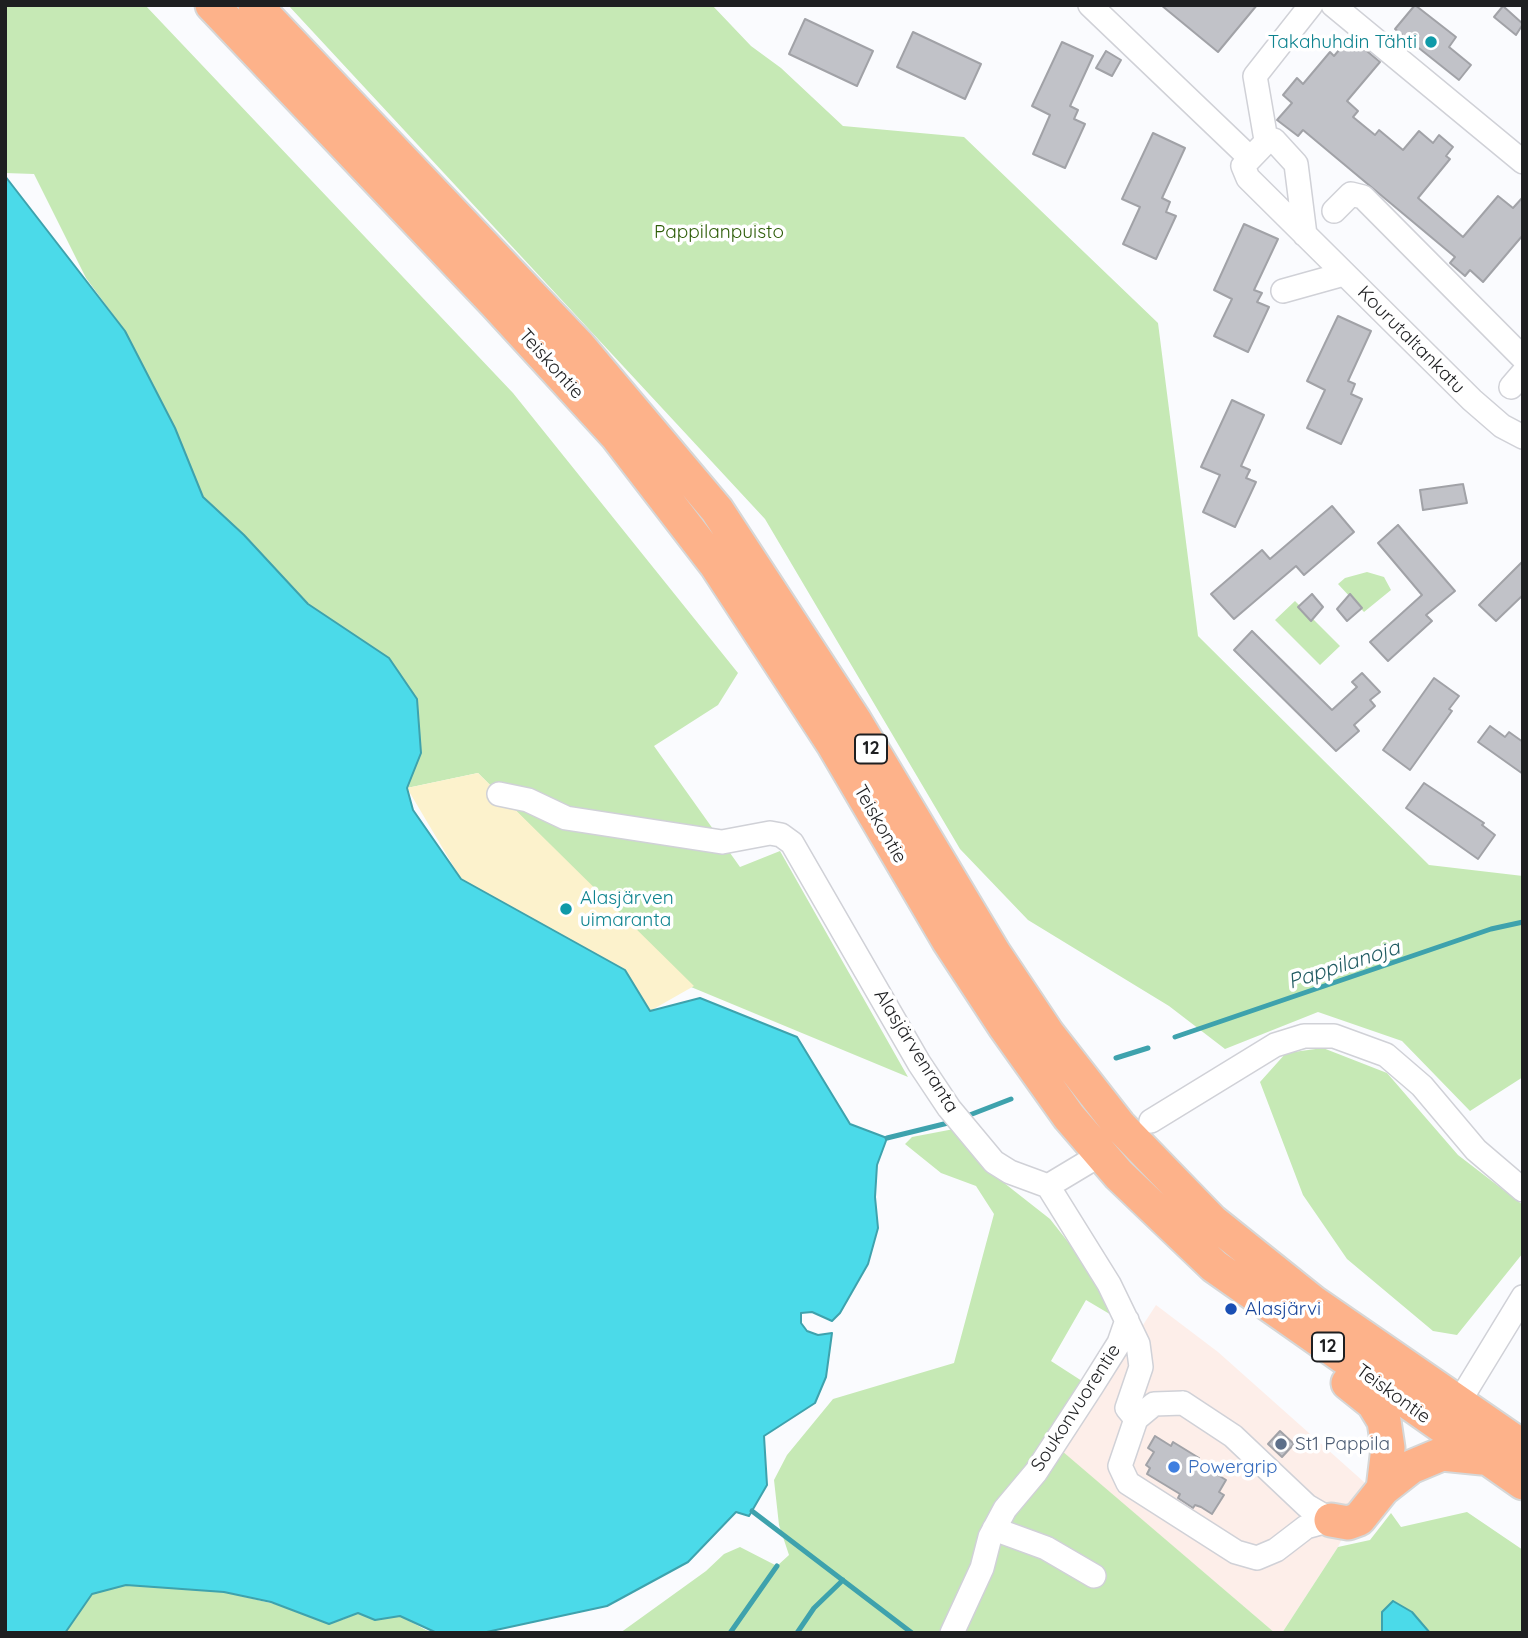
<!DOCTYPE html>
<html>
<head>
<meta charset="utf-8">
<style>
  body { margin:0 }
  #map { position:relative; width:1528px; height:1638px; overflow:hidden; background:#fafbfe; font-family:Quicksand,sans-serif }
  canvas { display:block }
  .frame { position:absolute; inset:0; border:7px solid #1e1f21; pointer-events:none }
</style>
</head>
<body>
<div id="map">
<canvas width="1528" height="1638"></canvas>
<div class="frame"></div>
</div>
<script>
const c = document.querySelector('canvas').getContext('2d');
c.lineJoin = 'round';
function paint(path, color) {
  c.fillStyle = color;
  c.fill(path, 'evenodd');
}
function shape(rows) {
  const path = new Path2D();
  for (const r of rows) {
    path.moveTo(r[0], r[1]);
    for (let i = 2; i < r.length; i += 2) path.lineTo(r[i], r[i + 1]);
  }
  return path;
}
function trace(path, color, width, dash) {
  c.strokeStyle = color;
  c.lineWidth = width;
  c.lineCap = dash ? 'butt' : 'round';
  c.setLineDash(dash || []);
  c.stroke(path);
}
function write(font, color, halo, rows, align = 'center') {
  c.font = font + ' Quicksand,sans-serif';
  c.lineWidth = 7;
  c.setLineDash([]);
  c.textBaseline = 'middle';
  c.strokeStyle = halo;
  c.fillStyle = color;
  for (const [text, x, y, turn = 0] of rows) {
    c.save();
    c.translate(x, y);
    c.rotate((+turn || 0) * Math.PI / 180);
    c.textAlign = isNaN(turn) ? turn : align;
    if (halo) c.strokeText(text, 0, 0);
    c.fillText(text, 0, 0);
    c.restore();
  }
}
paint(shape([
  [1156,1305,1218,1352,1364,1482,1363,1495,1338,1547,1282,1633,1275,1633,1061,1451]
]), '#fdeee9');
paint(shape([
  [5,5,145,5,513,393,738,673,718,705,654,746,740,867,780,851,908,1077,691,987,478,773,407,788,421,753,417,699,389,658,308,604,244,535,203,497,175,428,125,331,86,278,34,174,5,173],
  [288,5,712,5,751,46,781,68,843,126,964,137,1158,323,1198,636,1429,865,1523,876,1523,1077,1470,1111,1402,1041,1318,1012,1225,1049,1169,1006,1028,920,960,849,765,519],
  [1367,572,1384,577,1391,590,1364,612,1338,584,1345,578],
  [1295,601,1340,646,1320,665,1275,620],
  [1323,1048,1387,1073,1458,1155,1523,1205,1523,1253,1457,1335,1433,1331,1347,1259,1303,1195,1260,1082,1286,1053],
  [954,1129,994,1175,1050,1219,1083,1261,1113,1316,1086,1300,1051,1361,1082,1381,1062,1451,1275,1633,620,1633,706,1571,724,1554,740,1547,777,1566,789,1555,779,1525,774,1480,787,1455,833,1399,954,1363,994,1214,976,1186,941,1173,905,1144,912,1137],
  [1467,1512,1523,1550,1523,1633,1282,1633,1338,1547,1370,1540,1391,1513,1401,1527],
  [126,1585,224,1592,342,1620,358,1613,375,1620,400,1616,426,1630,438,1633,65,1633,92,1594]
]), '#c6e9b5');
paint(shape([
  [478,773,694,986,650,1011,625,970,461,879,407,788]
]), '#fcf2cc');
const water = shape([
  [5,176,125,331,175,428,203,497,244,535,308,604,389,658,417,699,421,753,407,788,413,810,461,879,625,970,650,1011,700,998,797,1037,850,1124,887,1138,877,1165,875,1197,878,1228,868,1264,840,1313,832,1321,812,1312,801,1313,801,1323,807,1331,818,1335,832,1333,826,1377,815,1403,764,1436,767,1485,749,1516,736,1512,688,1562,607,1606,482,1633,437,1633,400,1616,375,1620,358,1613,329,1624,271,1602,224,1592,126,1585,92,1594,65,1633,5,1633,5,176],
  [1393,1601,1412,1612,1430,1633,1382,1633,1382,1612,1393,1601]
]);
paint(water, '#4bdae9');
trace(water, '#3ea2ad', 2);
trace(shape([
  [1175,1037,1491,929,1523,922],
  [1116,1058,1148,1048],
  [967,1116,1011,1099],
  [887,1138,952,1122],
  [752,1511,912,1633],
  [730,1633,777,1566],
  [797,1633,814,1608,843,1580]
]), '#3ea2ad', 5);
const building = shape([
  [1161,5,1257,5,1218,52,1161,5],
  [1415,5,1456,37,1449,47,1471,65,1459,80,1395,29,1415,5],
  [1503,6,1523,24,1516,35,1494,17,1503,6],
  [805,19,873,51,857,86,789,54,805,19],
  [913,32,981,64,965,99,897,67,913,32],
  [1350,37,1380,62,1347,101,1358,111,1353,117,1375,135,1379,130,1403,150,1419,131,1433,143,1439,135,1453,147,1446,156,1450,159,1418,198,1463,237,1498,196,1513,208,1523,197,1523,235,1483,282,1470,270,1465,276,1450,263,1455,257,1303,130,1298,136,1277,120,1292,103,1283,95,1297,78,1303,84,1330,52,1334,56,1350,37],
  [1062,42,1093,56,1070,106,1078,110,1074,119,1085,124,1065,168,1033,154,1050,115,1032,106,1062,42],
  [1106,51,1121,60,1112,76,1096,68,1106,51],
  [1153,133,1185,148,1162,198,1170,202,1166,212,1176,216,1156,259,1123,244,1140,207,1122,199,1153,133],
  [1244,224,1278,239,1254,290,1262,293,1257,302,1269,307,1248,352,1214,336,1232,299,1214,290,1244,224],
  [1338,316,1371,331,1348,381,1355,384,1351,394,1362,399,1341,444,1307,428,1325,390,1307,381,1338,316],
  [1232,400,1264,415,1241,466,1250,470,1246,478,1256,482,1235,527,1203,512,1220,475,1201,467,1232,400],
  [1463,484,1467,503,1423,510,1420,490,1463,484],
  [1332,506,1354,532,1304,575,1296,566,1234,619,1211,594,1262,550,1270,559,1332,506],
  [1398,525,1455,591,1426,615,1432,621,1388,661,1370,642,1422,595,1378,543,1398,525],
  [1523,561,1523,595,1496,621,1479,605,1523,561],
  [1312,594,1323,607,1311,621,1298,607,1312,594],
  [1350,594,1362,608,1347,621,1337,609,1350,594],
  [1252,631,1332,710,1357,687,1352,682,1362,673,1380,692,1370,700,1375,706,1354,725,1359,731,1336,751,1234,650,1252,631],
  [1434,678,1459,696,1449,709,1452,711,1410,770,1383,750,1434,678],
  [1490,726,1505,737,1509,732,1523,742,1523,774,1478,742,1490,726],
  [1424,783,1484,823,1482,825,1495,835,1478,859,1406,808,1424,783],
  [1280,1431,1294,1444,1282,1457,1268,1444,1280,1431],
  [1155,1436,1171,1446,1173,1442,1199,1458,1197,1462,1226,1480,1219,1492,1224,1495,1212,1514,1201,1507,1195,1505,1193,1508,1178,1498,1180,1494,1147,1474,1150,1468,1146,1465,1154,1452,1148,1448,1155,1436]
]);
paint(building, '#c1c2c8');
trace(building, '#a1a2a7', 2);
const minor = shape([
  [1090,5,1250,158],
  [1333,5,1523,162],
  [1266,140,1255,76,1311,5],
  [1334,211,1351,194,1363,197,1523,358],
  [1305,235,1296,164,1274,140,1269,139,1243,166,1248,178,1472,400,1502,426,1523,437],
  [1283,291,1344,274],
  [1511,387,1523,373],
  [499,794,528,800,566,818,722,842,770,833,781,835,792,843,919,1063,949,1108,994,1162,1010,1172,1048,1186,1088,1162],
  [1151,1121,1275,1045,1304,1036,1334,1036,1386,1055,1422,1086,1476,1150,1523,1190],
  [1048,1186,1109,1284,1138,1344,1141,1367,1127,1408,1136,1419],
  [1183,1403,1233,1436,1307,1506,1331,1520,1306,1527,1276,1550,1257,1558,1236,1552,1128,1483,1120,1466,1136,1419,1154,1404,1183,1403],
  [1451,1415,1523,1297],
  [994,1529,1046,1548,1094,1576],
  [952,1633,982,1568,990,1537,1005,1509,1036,1472,1092,1386,1119,1343,1127,1320]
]);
const highway = shape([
  [212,5,495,303,616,435,716,565,833,744,948,940,1005,1027,1069,1117,1119,1175,1214,1266,1523,1483],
  [255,5,579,346,717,510,855,721,994,953,1048,1034,1119,1125,1212,1221,1313,1302,1523,1447],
  [1348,1383,1373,1403,1384,1421,1388,1448,1383,1489],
  [1331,1520,1348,1523,1359,1519,1383,1489,1411,1467,1442,1454,1482,1458]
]);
trace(minor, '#d0d1d7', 26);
trace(highway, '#d6d7d7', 37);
trace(minor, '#fff', 23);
trace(highway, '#fdb28a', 33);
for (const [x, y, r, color] of [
  [1431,42,7,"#0f9aa8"],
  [566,909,7,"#0f9aa8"],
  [1231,1309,7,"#1a4fb4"],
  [1281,1444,7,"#5c6f8a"],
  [1174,1467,7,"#3f7fe0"]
]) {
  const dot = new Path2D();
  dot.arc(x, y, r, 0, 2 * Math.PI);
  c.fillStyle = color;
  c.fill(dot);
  trace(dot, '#fff', 2.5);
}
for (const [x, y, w] of [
  [871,749,32],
  [1328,1347,32]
]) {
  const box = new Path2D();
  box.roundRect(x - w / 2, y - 14.5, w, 29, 5);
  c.fillStyle = '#fff';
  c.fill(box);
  trace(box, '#1e1f21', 2);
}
write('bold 18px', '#1e1f21', null, [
  ["12",871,749],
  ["12",1328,1347]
]);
write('19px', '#0d838f', '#fff', [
  ["Takahuhdin Tähti",1417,42],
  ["Alasjärven",580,898,"left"],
  ["uimaranta",580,920,"left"]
], 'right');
write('19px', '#2e5d08', '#fff', [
  ["Pappilanpuisto",719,232]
]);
write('19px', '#1e1f21', '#fff', [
  ["Kourutaltankatu",1411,340,45],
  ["Teiskontie",551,364,48],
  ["Teiskontie",880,824,60],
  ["Alasjärvenranta",916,1051,58],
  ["Teiskontie",1393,1394,36],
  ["Soukonvuorentie",1076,1408,-57]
]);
write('19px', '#164399', '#fff', [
  ["Alasjärvi",1245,1309]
], 'left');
write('19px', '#4e5e75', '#fff', [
  ["St1 Pappila",1295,1444]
], 'left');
write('19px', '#366cbe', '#fff', [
  ["Powergrip",1188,1467]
], 'left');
write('italic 21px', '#225c63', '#fff', [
  ["Pappilanoja",1344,965,-18]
]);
</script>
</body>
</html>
